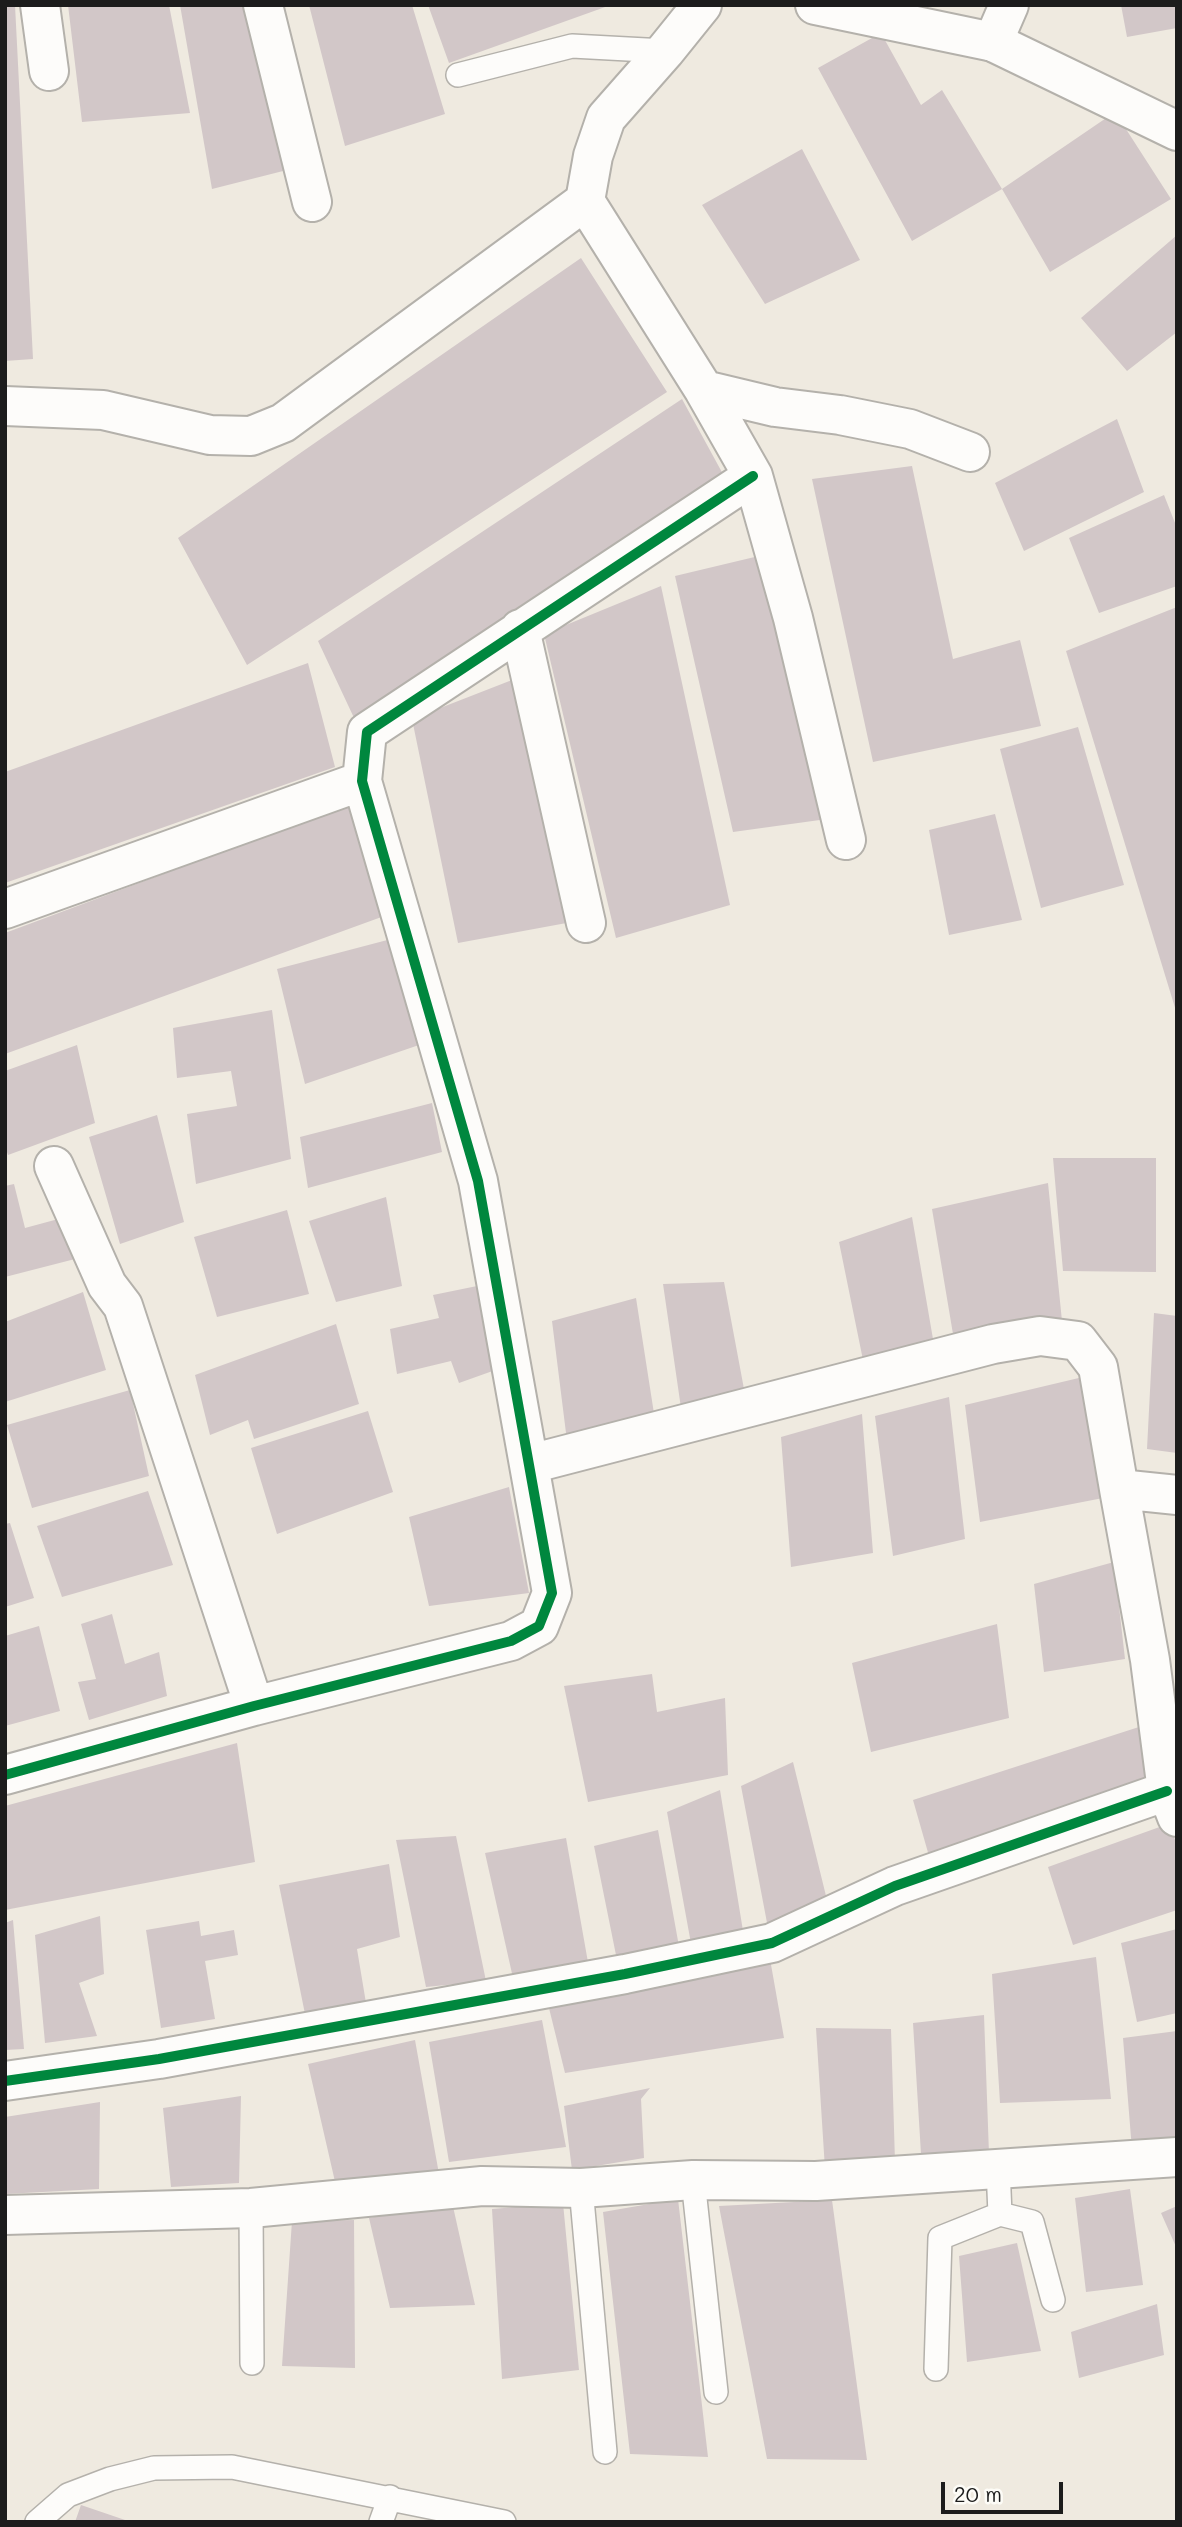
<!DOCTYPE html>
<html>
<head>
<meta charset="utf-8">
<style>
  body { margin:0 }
  #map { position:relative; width:1182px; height:2527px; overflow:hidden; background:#efeae0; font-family:Mali,sans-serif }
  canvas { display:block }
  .frame { position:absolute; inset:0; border:7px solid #1c1c1c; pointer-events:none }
  .scale { position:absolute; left:941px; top:2482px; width:122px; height:32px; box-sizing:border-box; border:4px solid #1c1c1c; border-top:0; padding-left:9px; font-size:21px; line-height:24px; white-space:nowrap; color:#1c1c1c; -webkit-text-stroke:5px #fdfcf7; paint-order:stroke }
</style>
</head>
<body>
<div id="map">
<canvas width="1182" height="2527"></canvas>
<div class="frame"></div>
<div class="scale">20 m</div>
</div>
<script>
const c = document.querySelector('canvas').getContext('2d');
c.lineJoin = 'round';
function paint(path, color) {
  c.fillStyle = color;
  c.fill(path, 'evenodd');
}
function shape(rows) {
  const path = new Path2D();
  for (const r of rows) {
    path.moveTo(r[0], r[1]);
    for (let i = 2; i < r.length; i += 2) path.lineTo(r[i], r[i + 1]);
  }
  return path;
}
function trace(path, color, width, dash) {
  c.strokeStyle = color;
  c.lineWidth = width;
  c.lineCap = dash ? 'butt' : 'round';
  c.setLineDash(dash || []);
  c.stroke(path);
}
paint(shape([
  [5,5,15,5,33,359,5,361],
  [68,5,169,5,190,113,82,122],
  [180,5,251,5,291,169,212,189],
  [309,5,412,5,445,114,345,146],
  [428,5,608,5,608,6,449,63],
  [1121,5,1177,5,1177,28,1127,37],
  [881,33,921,105,942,90,1002,189,912,241,818,68],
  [1115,112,1171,199,1050,272,1002,189],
  [802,149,860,260,765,304,702,205],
  [1177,235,1177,332,1127,371,1081,318],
  [581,258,667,392,247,665,178,538],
  [682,399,724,476,355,720,318,641],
  [1117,419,1144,492,1024,551,995,483],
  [912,466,953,659,1020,640,1041,726,873,762,812,479],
  [1164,495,1177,528,1177,586,1099,613,1069,538],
  [763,555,827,819,733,832,675,576],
  [661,586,730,905,616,938,544,634],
  [1177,607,1177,1011,1176,1011,1066,651],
  [308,663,335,767,5,883,5,772],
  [512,680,572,922,458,943,412,719],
  [1078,727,1124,885,1041,908,1000,749],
  [351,804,387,915,5,1054,5,933],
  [995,814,1022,920,949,935,929,830],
  [395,938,419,1045,305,1084,277,969],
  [272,1010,291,1159,196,1184,187,1114,237,1106,231,1071,177,1078,173,1028],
  [77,1045,95,1123,8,1155,5,1146,5,1071],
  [432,1103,442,1152,308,1188,300,1137],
  [157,1115,184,1222,120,1244,89,1137],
  [1053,1158,1156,1158,1156,1272,1063,1271],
  [1048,1183,1062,1321,954,1340,932,1209],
  [14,1184,25,1228,62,1218,75,1259,5,1277,5,1186],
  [386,1197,402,1286,336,1302,309,1221],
  [287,1210,309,1294,217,1317,194,1237],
  [912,1217,933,1339,863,1360,839,1242],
  [724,1282,744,1389,681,1408,663,1284],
  [482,1285,501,1368,459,1383,451,1361,397,1374,390,1329,439,1318,433,1295],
  [83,1292,106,1370,5,1402,5,1322],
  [636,1298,655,1420,567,1441,552,1321],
  [1154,1313,1177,1316,1177,1453,1147,1449],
  [336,1324,359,1404,254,1439,248,1420,210,1435,195,1375],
  [1083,1377,1103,1498,980,1522,965,1405],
  [130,1390,149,1476,32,1508,7,1425],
  [949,1397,965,1539,893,1556,875,1416],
  [368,1411,393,1492,277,1534,251,1448],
  [862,1414,873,1553,791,1567,781,1437],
  [509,1487,529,1593,429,1606,409,1517],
  [148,1491,173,1565,62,1597,37,1526],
  [10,1523,34,1598,5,1607,5,1524],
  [1114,1562,1125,1659,1044,1672,1034,1584],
  [112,1614,125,1664,159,1652,167,1696,89,1720,78,1682,96,1679,81,1624],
  [997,1624,1009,1718,871,1752,852,1663],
  [39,1626,60,1711,5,1726,5,1636],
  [652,1674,657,1712,725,1698,728,1775,588,1802,564,1686],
  [1142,1726,1150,1791,931,1863,913,1800],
  [237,1743,255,1862,5,1910,5,1806],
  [793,1762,829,1908,768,1928,741,1786],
  [720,1790,744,1937,692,1949,667,1812],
  [1168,1824,1177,1844,1177,1910,1073,1945,1048,1867],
  [658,1830,680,1952,617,1960,594,1846],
  [456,1836,486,1981,426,1987,396,1840],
  [566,1838,589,1968,513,1978,485,1853],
  [389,1864,400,1937,357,1949,367,2009,305,2014,279,1885],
  [100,1916,104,1974,79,1983,97,2036,45,2043,35,1935],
  [13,1920,24,2049,5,2050,5,1923],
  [199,1921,201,1936,234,1930,238,1955,205,1961,215,2019,161,2028,146,1930],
  [1177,1929,1177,2013,1137,2022,1121,1943],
  [1096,1957,1111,2099,1000,2103,992,1974],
  [770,1959,784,2038,565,2073,548,2004],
  [984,2015,989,2154,921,2154,913,2023],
  [542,2020,566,2147,449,2162,429,2042],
  [816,2028,891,2029,895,2162,825,2169],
  [1177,2031,1177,2143,1132,2150,1123,2038],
  [415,2040,439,2174,336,2186,308,2064],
  [650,2088,641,2099,644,2158,572,2170,564,2106],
  [241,2096,239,2183,171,2187,163,2108],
  [100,2102,99,2189,5,2194,5,2117],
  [1130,2189,1143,2285,1086,2292,1075,2198],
  [678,2199,708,2457,630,2454,603,2212],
  [832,2200,867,2460,767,2459,719,2206],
  [452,2202,475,2305,390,2308,369,2218],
  [563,2203,579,2370,502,2379,492,2209],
  [1177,2206,1177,2249,1161,2213],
  [354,2220,355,2368,282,2366,292,2221],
  [1017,2243,1041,2351,967,2362,959,2256],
  [1157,2304,1164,2355,1079,2378,1071,2332],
  [81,2505,128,2521,128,2522,75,2522]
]), '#d2c7c8');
const service = shape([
  [458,75,572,46,665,51],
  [693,2180,716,2392],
  [581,2188,605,2452],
  [251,2208,252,2363],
  [1000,2214,1032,2222,1053,2300],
  [936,2369,940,2238,1000,2214,998,2168],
  [37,2522,68,2495,110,2479,154,2468,232,2467,504,2522],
  [381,2522,390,2497]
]);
const minor = shape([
  [40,5,49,71],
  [263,5,312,202],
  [702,5,665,51,606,118,593,156,585,201,704,390,753,476,793,618,846,840],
  [993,42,1009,5],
  [704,390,775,407,840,415,910,429,970,452],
  [5,406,103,410,210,435,251,436,283,423,585,201],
  [520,629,586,923],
  [5,909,362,781],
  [54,1166,107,1285,123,1306,254,1706],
  [530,1464,993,1344,1040,1336,1078,1341,1098,1367,1119,1489],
  [1177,1495,1119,1489,1150,1660,1167,1791,1177,1817],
  [5,1775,254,1706,511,1641,539,1626,552,1593,478,1181,362,781,367,732,753,476],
  [5,2081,159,2059,625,1974,772,1943,895,1886,1167,1791],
  [5,2215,251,2208,482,2186,581,2188,693,2180,816,2181,1177,2157]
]);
const tertiary = shape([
  [815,5,993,42,1177,131]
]);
trace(service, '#b4b1ab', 26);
trace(minor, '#b4b1ab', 42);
trace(tertiary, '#b4b1ab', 42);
trace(service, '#fdfcfa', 23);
trace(minor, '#fdfcfa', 38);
trace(tertiary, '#fdfcfa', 38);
trace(shape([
  [5,1775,254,1706,511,1641,539,1626,552,1593,478,1181,362,781,367,732,753,476],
  [5,2081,159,2059,625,1974,772,1943,895,1886,1167,1791]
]), '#00873e', 10);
</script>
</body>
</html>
